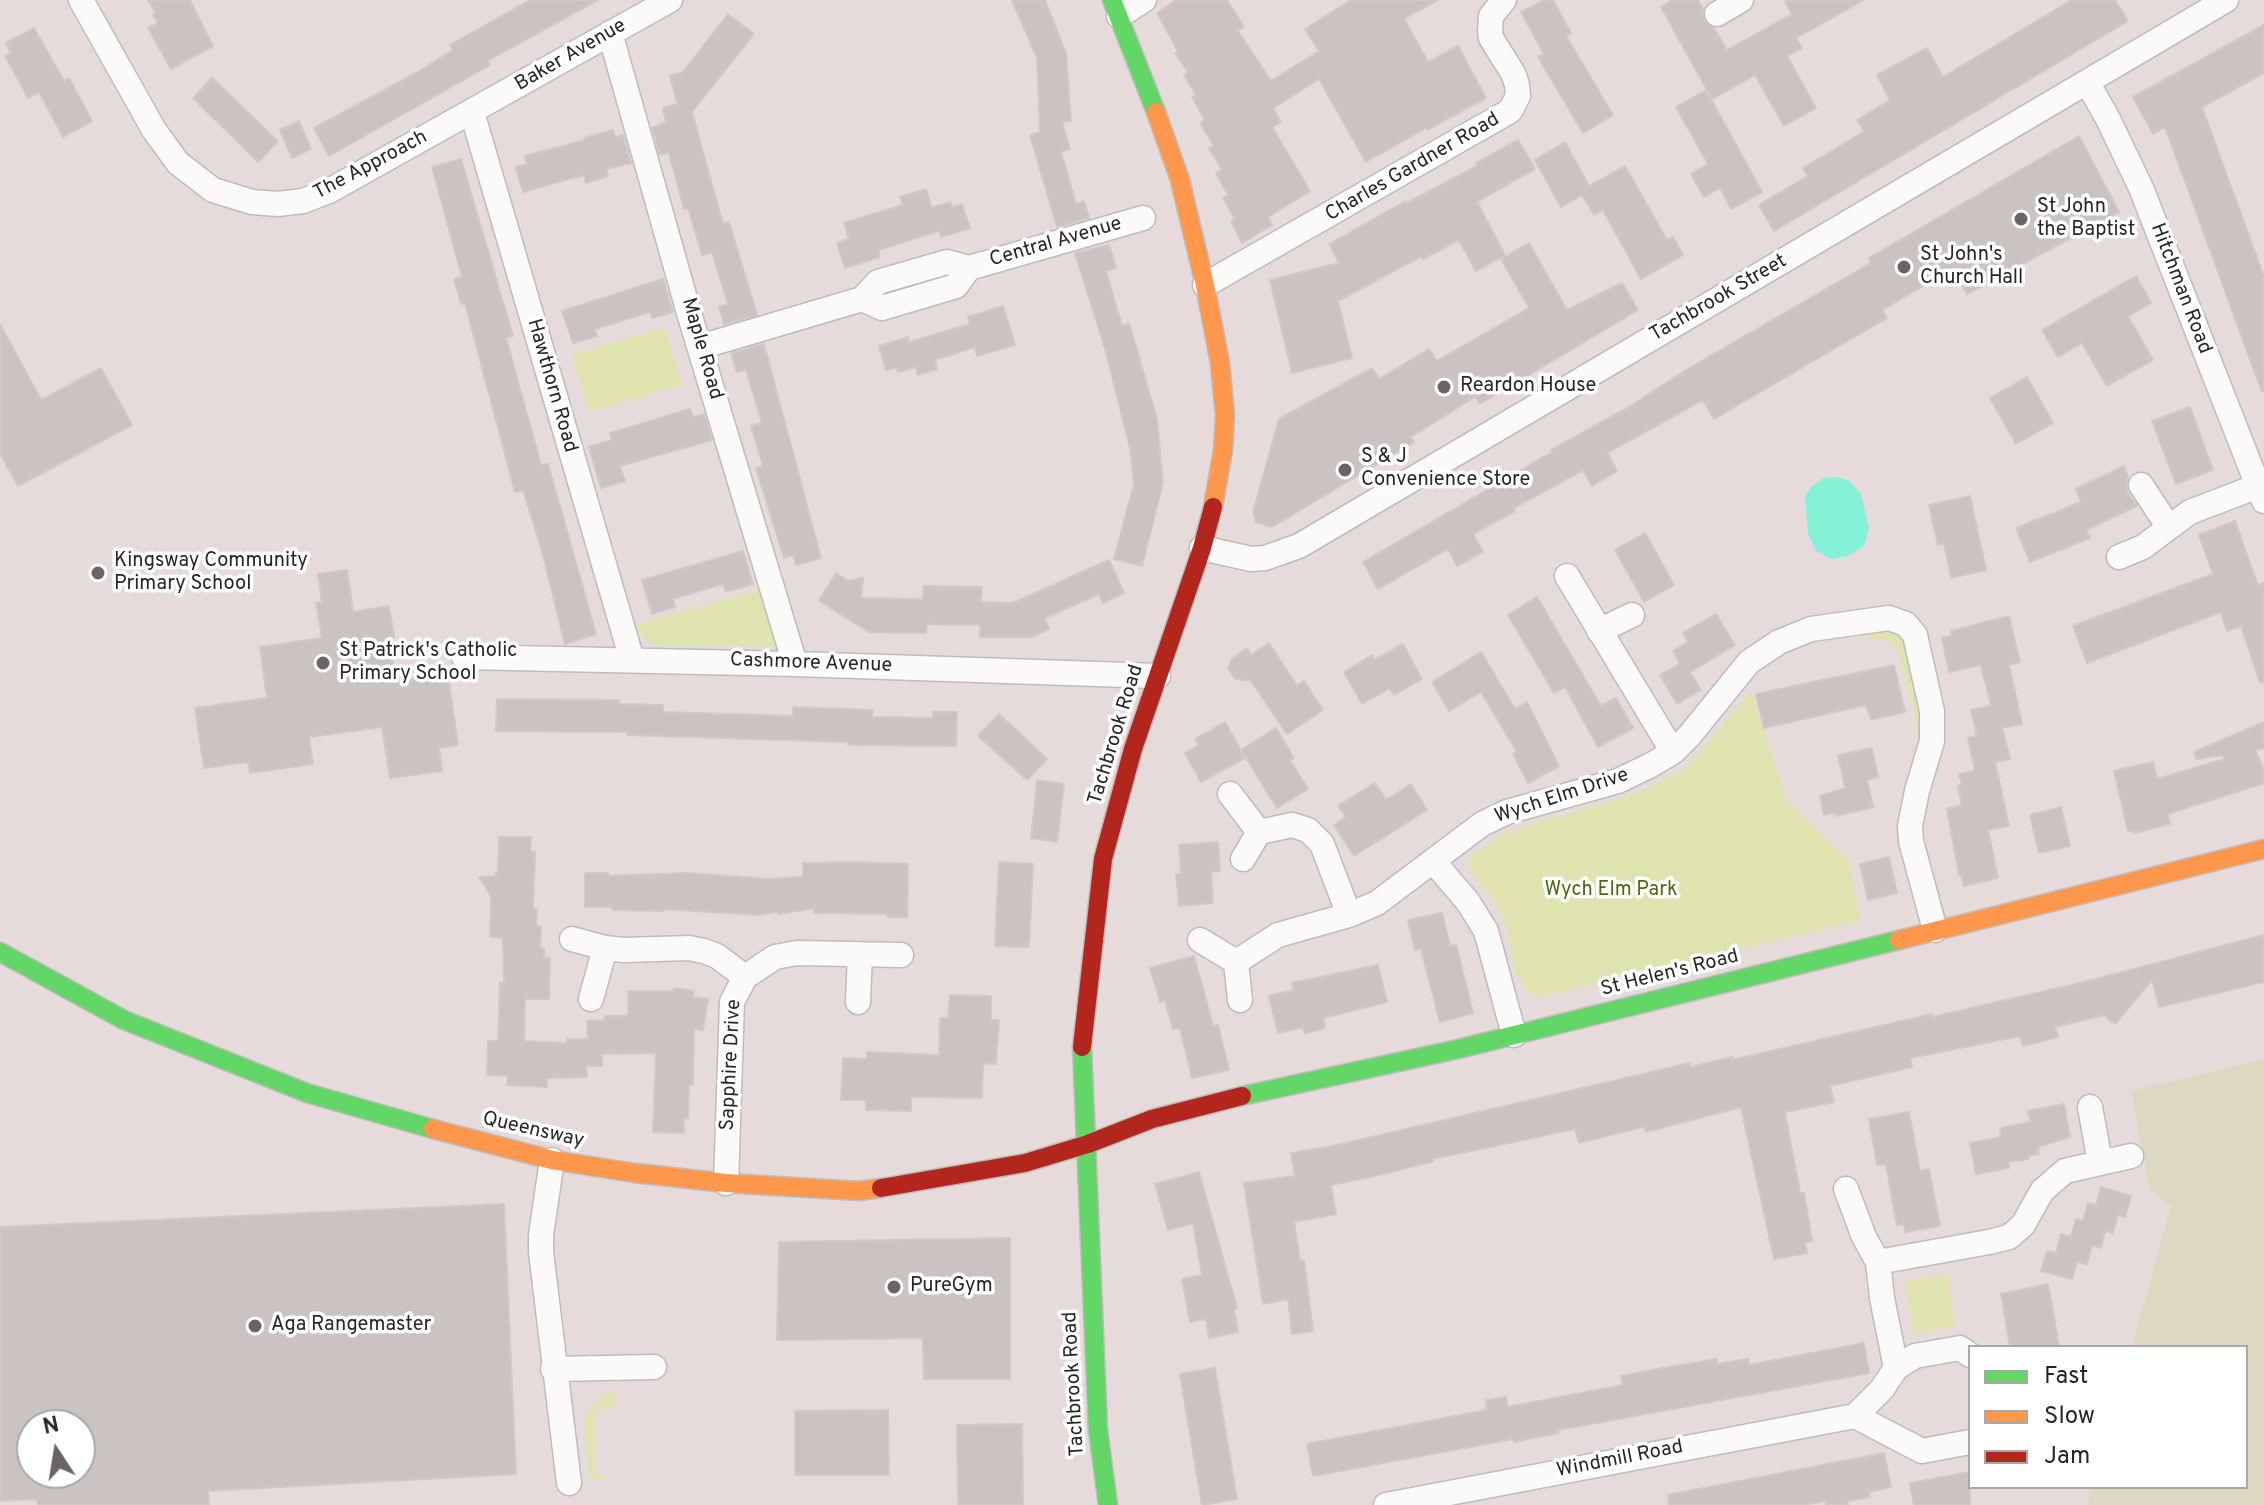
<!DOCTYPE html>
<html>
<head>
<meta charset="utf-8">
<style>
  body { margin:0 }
  #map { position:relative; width:2264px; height:1505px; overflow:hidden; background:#e6dbda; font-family:Overpass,sans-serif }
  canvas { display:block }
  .legend { position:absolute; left:1968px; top:1345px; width:280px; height:144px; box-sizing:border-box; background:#fff; border:2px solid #a8a8a8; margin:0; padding:10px 14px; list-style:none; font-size:24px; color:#262626 }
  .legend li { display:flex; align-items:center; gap:16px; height:40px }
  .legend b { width:40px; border:2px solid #a8a8a8 }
  .north { position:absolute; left:16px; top:1409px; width:80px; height:80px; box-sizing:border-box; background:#fff; border:2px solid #a8a8a8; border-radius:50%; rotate:348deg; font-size:22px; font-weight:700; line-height:32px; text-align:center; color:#262626 }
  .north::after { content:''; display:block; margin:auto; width:28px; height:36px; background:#696565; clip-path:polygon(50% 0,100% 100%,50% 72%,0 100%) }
</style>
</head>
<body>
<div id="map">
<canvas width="2264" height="1505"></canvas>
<ul class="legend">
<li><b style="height:10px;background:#63d668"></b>Fast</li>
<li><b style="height:10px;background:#ff974d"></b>Slow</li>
<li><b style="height:10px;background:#b3261e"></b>Jam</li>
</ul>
<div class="north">N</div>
</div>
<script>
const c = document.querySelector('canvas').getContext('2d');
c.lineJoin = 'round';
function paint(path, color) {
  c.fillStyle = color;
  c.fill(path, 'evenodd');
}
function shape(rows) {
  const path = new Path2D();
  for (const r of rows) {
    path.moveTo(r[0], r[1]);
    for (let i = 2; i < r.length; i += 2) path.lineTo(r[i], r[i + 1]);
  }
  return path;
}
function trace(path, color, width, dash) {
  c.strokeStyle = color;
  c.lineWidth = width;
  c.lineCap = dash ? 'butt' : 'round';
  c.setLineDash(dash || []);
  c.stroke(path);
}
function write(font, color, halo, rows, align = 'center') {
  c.font = font + ' Overpass,sans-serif';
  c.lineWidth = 7;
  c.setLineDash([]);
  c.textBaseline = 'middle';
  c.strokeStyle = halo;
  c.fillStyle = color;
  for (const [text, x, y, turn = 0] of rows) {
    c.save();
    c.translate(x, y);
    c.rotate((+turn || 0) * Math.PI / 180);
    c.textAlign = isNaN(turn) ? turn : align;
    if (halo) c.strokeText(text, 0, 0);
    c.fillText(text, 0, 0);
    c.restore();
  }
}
paint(shape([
  [665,328,682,385,589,412,572,354],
  [764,589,781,643,776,646,659,646,644,640,635,625],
  [1888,630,1897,632,1904,639,1920,703,1922,736,1918,736,1915,713,1896,646,1885,639,1868,639,1867,631],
  [1751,691,1788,802,1849,861,1861,920,1559,993,1536,997,1530,994,1517,974,1505,922,1494,901,1475,877,1470,868,1470,857,1509,831,1635,794,1680,772,1692,763],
  [1947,1274,1956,1326,1913,1333,1905,1281],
  [615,1390,615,1409,595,1409,595,1476,615,1476,615,1478,582,1481,590,1478,584,1430,587,1414,600,1398]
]), '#dee3af');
paint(shape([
  [2264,1059,2264,1505,2087,1505,2093,1487,2246,1487,2246,1347,2132,1347,2171,1206,2150,1190,2131,1091]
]), '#ddd9c0');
paint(shape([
  [1838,477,1850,481,1861,494,1869,528,1864,546,1848,556,1832,559,1816,551,1808,533,1805,495,1812,486,1824,478]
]), '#85f1d9');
const building = shape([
  [148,0,190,0,213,46,171,69,148,28,158,23,153,15,156,13,148,0],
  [530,0,598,0,487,61,490,65,329,156,314,128,414,74,453,50,450,45,530,0],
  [1012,0,1045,0,1066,53,1071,121,1062,122,1070,149,1061,152,1076,204,1084,201,1089,218,1057,227,1030,135,1040,132,1037,58,1012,0],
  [1177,0,1227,0,1244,27,1238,31,1271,81,1319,51,1305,29,1351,0,1438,0,1404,19,1428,62,1458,46,1486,98,1427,130,1426,128,1366,162,1319,79,1273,108,1281,122,1272,127,1310,191,1268,217,1272,225,1242,243,1231,221,1235,219,1223,198,1228,195,1216,173,1222,170,1209,148,1214,146,1200,123,1205,120,1192,97,1196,95,1184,75,1188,72,1175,53,1178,51,1157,13,1177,0],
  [1544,0,1553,0,1571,33,1566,36,1613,115,1583,133,1538,57,1544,54,1521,12,1544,0],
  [1673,0,1698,0,1703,9,1704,21,1714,28,1727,50,1792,14,1784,0,1864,0,1796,38,1802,48,1787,56,1816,108,1784,126,1755,75,1712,99,1661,7,1673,0],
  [2072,0,2115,0,2128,21,1774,231,1759,205,1808,176,1803,168,1864,132,1857,120,1890,100,1877,75,1927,48,1943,77,2072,0],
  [728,14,754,34,692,112,723,224,729,222,757,315,724,324,719,307,728,304,712,252,702,255,688,208,684,209,669,153,660,155,652,128,666,122,663,108,677,104,670,76,683,72,728,14],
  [2264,25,2264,73,2202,107,2264,277,2264,391,2262,392,2165,127,2153,134,2133,97,2264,25],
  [34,28,64,81,69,78,92,121,63,137,39,92,28,98,5,56,11,53,6,43,34,28],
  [212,78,278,141,258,162,193,98,212,78],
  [1706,90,1762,192,1731,209,1720,188,1704,197,1691,174,1708,164,1676,107,1706,90],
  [299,121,311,149,292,158,280,130,299,121],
  [613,130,616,138,623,135,631,163,606,169,608,176,586,183,584,175,523,192,516,167,527,164,525,156,585,140,584,138,613,130],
  [2079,136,2119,212,1967,294,1952,269,1882,310,1887,318,1714,419,1703,400,1607,453,1617,471,1592,486,1583,470,1514,508,1515,511,1473,534,1483,552,1457,566,1448,549,1378,589,1363,562,1552,452,1551,450,1629,407,1686,370,1871,263,1869,258,2079,136],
  [1518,140,1535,169,1477,202,1505,255,1476,271,1459,240,1423,259,1422,256,1338,301,1352,358,1292,373,1270,280,1339,263,1329,244,1406,201,1407,203,1477,166,1476,163,1518,140],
  [1565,142,1589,186,1625,166,1667,240,1673,237,1683,255,1641,279,1603,210,1594,215,1582,195,1561,207,1535,160,1565,142],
  [461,159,513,336,506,338,541,465,548,464,596,634,565,644,542,551,523,490,515,492,465,303,461,304,454,279,462,277,432,167,461,159],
  [926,189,932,208,950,202,952,207,962,204,970,228,941,237,939,231,878,250,880,257,845,268,837,243,849,239,844,223,903,205,900,197,926,189],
  [1529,243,1567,310,1622,283,1638,310,1480,404,1475,397,1411,437,1414,442,1272,527,1256,522,1253,512,1279,419,1372,368,1379,379,1429,349,1437,361,1529,308,1501,259,1529,243],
  [1109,245,1116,268,1106,271,1122,326,1129,323,1157,419,1163,482,1142,566,1114,559,1134,484,1130,448,1106,352,1075,253,1109,245],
  [2136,276,2151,303,2128,316,2153,360,2107,386,2082,343,2058,357,2042,330,2136,276],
  [663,279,673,312,652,318,650,312,595,329,597,336,573,343,562,311,663,279],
  [1003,306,1015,345,977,356,975,347,935,360,937,369,918,375,916,367,898,372,897,367,886,370,879,346,908,337,909,342,970,324,968,317,1003,306],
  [0,324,41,400,101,368,132,425,18,486,0,454,0,324],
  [764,344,821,558,796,565,793,555,784,558,756,468,763,466,751,426,762,423,746,369,737,372,731,353,764,344],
  [2027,377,2053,423,2016,444,1990,398,2027,377],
  [2190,407,2213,470,2176,484,2152,421,2190,407],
  [690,409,693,417,704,414,712,440,620,466,625,481,601,488,589,447,612,440,610,433,690,409],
  [2124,466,2128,477,2126,485,2128,493,2137,506,2086,530,2090,538,2030,562,2016,528,2081,502,2076,489,2124,466],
  [1970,496,1986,570,1951,578,1944,543,1938,545,1929,505,1970,496],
  [2235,521,2258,585,2264,583,2264,682,2260,683,2241,626,2227,631,2221,612,2087,663,2073,626,2213,574,2199,535,2235,521],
  [1645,533,1674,585,1644,602,1615,550,1645,533],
  [743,551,753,584,726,592,723,584,673,599,675,607,652,614,642,580,743,551],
  [1109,560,1124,593,1103,603,1099,594,1045,618,1049,629,1031,637,980,637,980,625,927,624,926,633,869,632,819,601,836,573,848,581,863,578,861,598,923,599,924,586,982,587,981,602,1013,603,1109,560],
  [347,570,353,612,389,606,394,637,389,637,395,682,448,675,458,745,439,748,442,771,390,778,382,727,309,737,313,764,250,773,248,762,204,768,195,708,267,698,260,647,322,638,316,603,322,602,318,574,347,570],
  [1537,597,1601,706,1616,698,1633,728,1598,747,1565,687,1554,693,1508,615,1537,597],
  [1716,614,1735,645,1690,672,1701,690,1677,704,1660,675,1680,663,1673,651,1688,642,1683,633,1716,614],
  [2009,616,2020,662,2009,665,2022,724,2002,728,2010,759,1995,762,2009,826,1988,830,1998,878,1964,886,1961,875,1959,875,1947,809,1962,805,1958,786,1962,785,1959,774,1975,771,1968,738,1977,736,1971,710,1991,706,1981,665,1949,672,1942,638,1952,636,1951,631,2009,616],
  [1269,643,1297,686,1304,681,1323,710,1287,734,1251,681,1235,679,1228,669,1232,659,1247,648,1251,655,1269,643],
  [1403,644,1422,679,1394,695,1390,688,1362,704,1344,672,1372,655,1374,660,1403,644],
  [1481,652,1515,709,1527,702,1559,766,1528,783,1513,754,1517,752,1481,692,1449,711,1432,682,1481,652],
  [1894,665,1905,712,1871,720,1866,705,1764,728,1756,694,1894,665],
  [497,699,619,700,619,704,663,705,663,712,793,716,793,707,872,710,872,717,933,718,933,712,957,712,956,746,848,745,848,742,627,735,627,732,496,731,497,699],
  [999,714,1047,759,1027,780,978,736,999,714],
  [1225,722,1245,758,1201,782,1185,753,1199,745,1195,739,1225,722],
  [2264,722,2264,748,2255,750,2264,770,2264,783,2168,814,2170,824,2134,833,2134,830,2128,831,2114,771,2153,762,2157,779,2225,759,2223,755,2196,759,2194,752,2264,722],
  [1276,728,1294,758,1290,760,1308,789,1277,808,1241,750,1276,728],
  [1872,748,1878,777,1867,780,1873,807,1836,816,1835,813,1824,815,1820,796,1845,788,1838,755,1872,748],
  [1037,780,1064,784,1057,842,1031,838,1037,780],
  [1375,783,1386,800,1411,784,1427,810,1354,856,1334,825,1346,817,1338,806,1375,783],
  [2061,807,2070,846,2039,853,2030,815,2061,807],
  [499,837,531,837,530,852,535,852,533,909,537,909,536,926,541,927,540,948,544,948,544,958,550,958,549,999,525,999,524,1041,567,1043,567,1039,588,1039,587,1021,605,1020,605,1016,628,1016,628,991,673,991,674,988,694,991,693,997,708,999,703,1030,694,1029,693,1085,689,1085,688,1118,684,1118,684,1133,653,1132,656,1053,602,1054,602,1066,586,1066,587,1077,547,1078,547,1087,507,1085,508,1076,487,1075,488,1041,498,1041,500,983,504,983,503,938,490,937,491,896,479,877,495,876,495,872,498,873,499,837],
  [1218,842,1220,871,1211,872,1213,903,1179,906,1176,874,1181,874,1179,845,1218,842],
  [1889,857,1897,893,1868,900,1860,864,1889,857],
  [853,862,908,864,907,917,887,917,887,914,814,913,814,908,779,914,778,912,758,915,663,909,663,911,612,910,612,907,585,907,585,873,608,873,608,876,684,873,770,879,803,877,803,863,853,862],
  [999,862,1033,864,1029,947,995,946,999,862],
  [1442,913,1450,946,1456,945,1473,1013,1440,1022,1421,949,1415,950,1408,920,1442,913],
  [2264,935,2264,982,2159,1007,2152,980,2115,1024,2104,1015,2055,1027,2058,1037,2023,1046,2020,1036,1910,1058,1912,1067,1830,1086,1834,1102,1785,1112,1800,1193,1804,1193,1812,1241,1805,1242,1807,1253,1774,1259,1741,1107,1646,1132,1644,1127,1579,1143,1575,1129,1433,1159,1434,1161,1384,1174,1331,1185,1336,1214,1294,1222,1300,1261,1304,1260,1313,1331,1292,1334,1288,1299,1263,1304,1244,1183,1295,1176,1291,1153,1333,1146,1690,1063,1691,1067,1732,1057,1732,1060,1932,1014,1932,1017,2080,983,2264,935],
  [1194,956,1213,1026,1218,1025,1229,1070,1192,1078,1180,1028,1173,1029,1165,1001,1160,1002,1150,968,1194,956],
  [1378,965,1387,1002,1323,1018,1325,1028,1305,1034,1303,1027,1278,1033,1269,996,1294,990,1292,983,1378,965],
  [950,995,991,996,991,1020,999,1020,996,1064,983,1063,982,1098,911,1097,911,1111,866,1110,866,1100,841,1100,843,1058,867,1059,867,1052,939,1055,940,1018,948,1018,950,995],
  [2064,1104,2070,1137,2038,1147,2039,1154,2028,1156,2029,1159,2008,1162,2009,1168,1976,1174,1970,1143,2001,1137,2000,1128,2031,1122,2028,1111,2064,1104],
  [1909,1112,1920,1171,1929,1169,1940,1226,1905,1232,1904,1224,1897,1225,1886,1164,1877,1165,1869,1119,1909,1112],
  [1199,1172,1237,1308,1234,1309,1238,1332,1209,1338,1206,1319,1190,1322,1182,1279,1202,1275,1193,1223,1168,1230,1155,1184,1199,1172],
  [2101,1187,2131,1196,2125,1217,2118,1215,2113,1233,2105,1231,2101,1248,2092,1245,2087,1264,2077,1262,2072,1279,2041,1271,2047,1251,2056,1253,2061,1234,2071,1237,2076,1219,2083,1221,2088,1203,2096,1205,2101,1187],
  [504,1204,516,1474,208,1491,209,1505,38,1505,37,1499,0,1501,0,1227,504,1204],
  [32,1425,80,1425,80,1473,32,1473,32,1425],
  [1010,1238,1010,1379,924,1379,923,1338,777,1340,779,1242,1010,1238],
  [2048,1284,2059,1347,2010,1347,2001,1294,2048,1284],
  [1864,1343,1869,1373,1558,1430,1559,1433,1514,1442,1513,1439,1313,1476,1307,1444,1487,1410,1486,1400,1506,1397,1508,1407,1623,1385,1621,1376,1668,1367,1716,1359,1717,1364,1748,1359,1749,1365,1864,1343],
  [1215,1368,1237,1499,1202,1505,1180,1374,1215,1368],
  [888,1410,889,1475,795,1475,795,1411,888,1410],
  [1022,1424,1023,1505,958,1505,957,1425,1022,1424],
  [1884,1453,1891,1487,1869,1492,1870,1497,1847,1501,1848,1505,1826,1505,1825,1501,1801,1505,1669,1505,1668,1495,1884,1453],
  [1970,1472,1970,1505,1914,1505,1910,1483,1970,1472]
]);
paint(building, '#cac3c2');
trace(building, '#d1c8c7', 2);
const street = shape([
  [81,0,154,130,178,163,213,190,252,202,278,204,303,201,329,191,670,0],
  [1717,14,1741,0],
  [1119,16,1144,0],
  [610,33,689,313,795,664],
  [2087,82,2108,119,2141,188,2264,501],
  [472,112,632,660],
  [1205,285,1510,111,1518,96,1517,85,1514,75,1491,38,1490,31,1491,16,1504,0],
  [862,299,882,308,956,286,969,268],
  [700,347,862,299,878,282,947,262,969,268,1143,218],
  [2141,485,2168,526],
  [1202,548,1251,559,1265,558,1299,546,2226,0],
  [2119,557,2143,547,2190,512,2258,486],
  [1567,576,1673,752],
  [1599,631,1632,615],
  [464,657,795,664,1158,676],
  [1230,794,1259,832],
  [1243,859,1259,832,1292,825,1308,830,1322,844,1349,915],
  [1433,861,1468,902,1486,931,1514,1035],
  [572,939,605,948,624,950,689,948,704,951,717,956,745,977],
  [1200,940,1236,962,1240,1000],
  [1236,962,1278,935,1349,915,1377,903,1482,824,1507,812,1618,781,1651,765,1673,752,1689,736,1749,662,1779,642,1811,629,1889,618,1906,624,1915,635,1932,711,1932,741,1917,791,1910,826,1911,841,1935,930],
  [591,999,605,948],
  [858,1002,860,954],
  [2090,1107,2100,1162],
  [552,1160,541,1235,541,1252,569,1483],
  [726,1183,732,1002,745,977,775,957,797,953,901,955],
  [1846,1189,1864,1237,1878,1262,1882,1298,1896,1368],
  [1878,1262,1989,1242,2009,1237,2023,1225,2042,1191,2065,1171,2131,1156],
  [1970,1355,1960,1348,1915,1356,1896,1368,1882,1389,1855,1416,1922,1451,1970,1442],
  [553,1369,654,1367],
  [1386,1505,1855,1416]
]);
const fast = shape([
  [1112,0,1156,112],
  [0,952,124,1020,307,1093,433,1129],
  [1082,1047,1098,1430,1108,1505],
  [1242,1096,1454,1050,1899,940]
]);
const slow = shape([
  [1156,112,1180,180,1205,285,1220,363,1225,415,1223,450,1213,507],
  [1899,940,2264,849],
  [433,1129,552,1160,635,1173,726,1183,859,1191,881,1188]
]);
const jam = shape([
  [1082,1047,1103,859,1133,749,1202,548,1213,507],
  [881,1188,1025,1163,1088,1144,1152,1119,1242,1096]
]);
trace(street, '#bebcbc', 27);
trace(fast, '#bebcbc', 21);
trace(slow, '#bebcbc', 21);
trace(jam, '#bebcbc', 21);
trace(street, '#fbfaf9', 24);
trace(fast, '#63d668', 18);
trace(slow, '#ff974d', 18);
trace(jam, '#b3261e', 18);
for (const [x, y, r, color] of [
  [2021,219,8,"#696565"],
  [1904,267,8,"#696565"],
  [1444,387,8,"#696565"],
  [1345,470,8,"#696565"],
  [98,573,8,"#696565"],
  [323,663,8,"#696565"],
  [894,1287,8,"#696565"],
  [255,1326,8,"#696565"]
]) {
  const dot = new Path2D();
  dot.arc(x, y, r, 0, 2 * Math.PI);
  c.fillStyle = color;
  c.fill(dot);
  trace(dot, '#fff', 3);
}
write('20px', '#262626', '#fff', [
  ["Baker Avenue",571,56,-30],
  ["The Approach",371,166,-28],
  ["Charles Gardner Road",1413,168,-30],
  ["Central Avenue",1056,243,-16],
  ["Hitchman Road",2180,289,69],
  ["Tachbrook Street",1719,299,-30],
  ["Maple Road",701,349,74],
  ["Hawthorn Road",551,386,74],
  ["Cashmore Avenue",811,664,2],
  ["Tachbrook Road",1117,735,-73],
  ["Wych Elm Drive",1562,797,-18],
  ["St Helen's Road",1670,974,-14],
  ["Sapphire Drive",732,1065,-87],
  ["Queensway",533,1131,13],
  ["Tachbrook Road",1075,1384,-93],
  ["Windmill Road",1620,1460,-11]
]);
write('20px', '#262626', '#fff', [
  ["St John",2037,208],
  ["the Baptist",2037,231],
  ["St John's",1920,256],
  ["Church Hall",1920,279],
  ["Reardon House",1460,387],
  ["S & J",1361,458],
  ["Convenience Store",1361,481],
  ["Kingsway Community",114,562],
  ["Primary School",114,585],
  ["St Patrick's Catholic",339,652],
  ["Primary School",339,675],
  ["PureGym",910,1287],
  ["Aga Rangemaster",271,1326]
], 'left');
write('20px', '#4d6911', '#fff', [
  ["Wych Elm Park",1611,891]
]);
</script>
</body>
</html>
